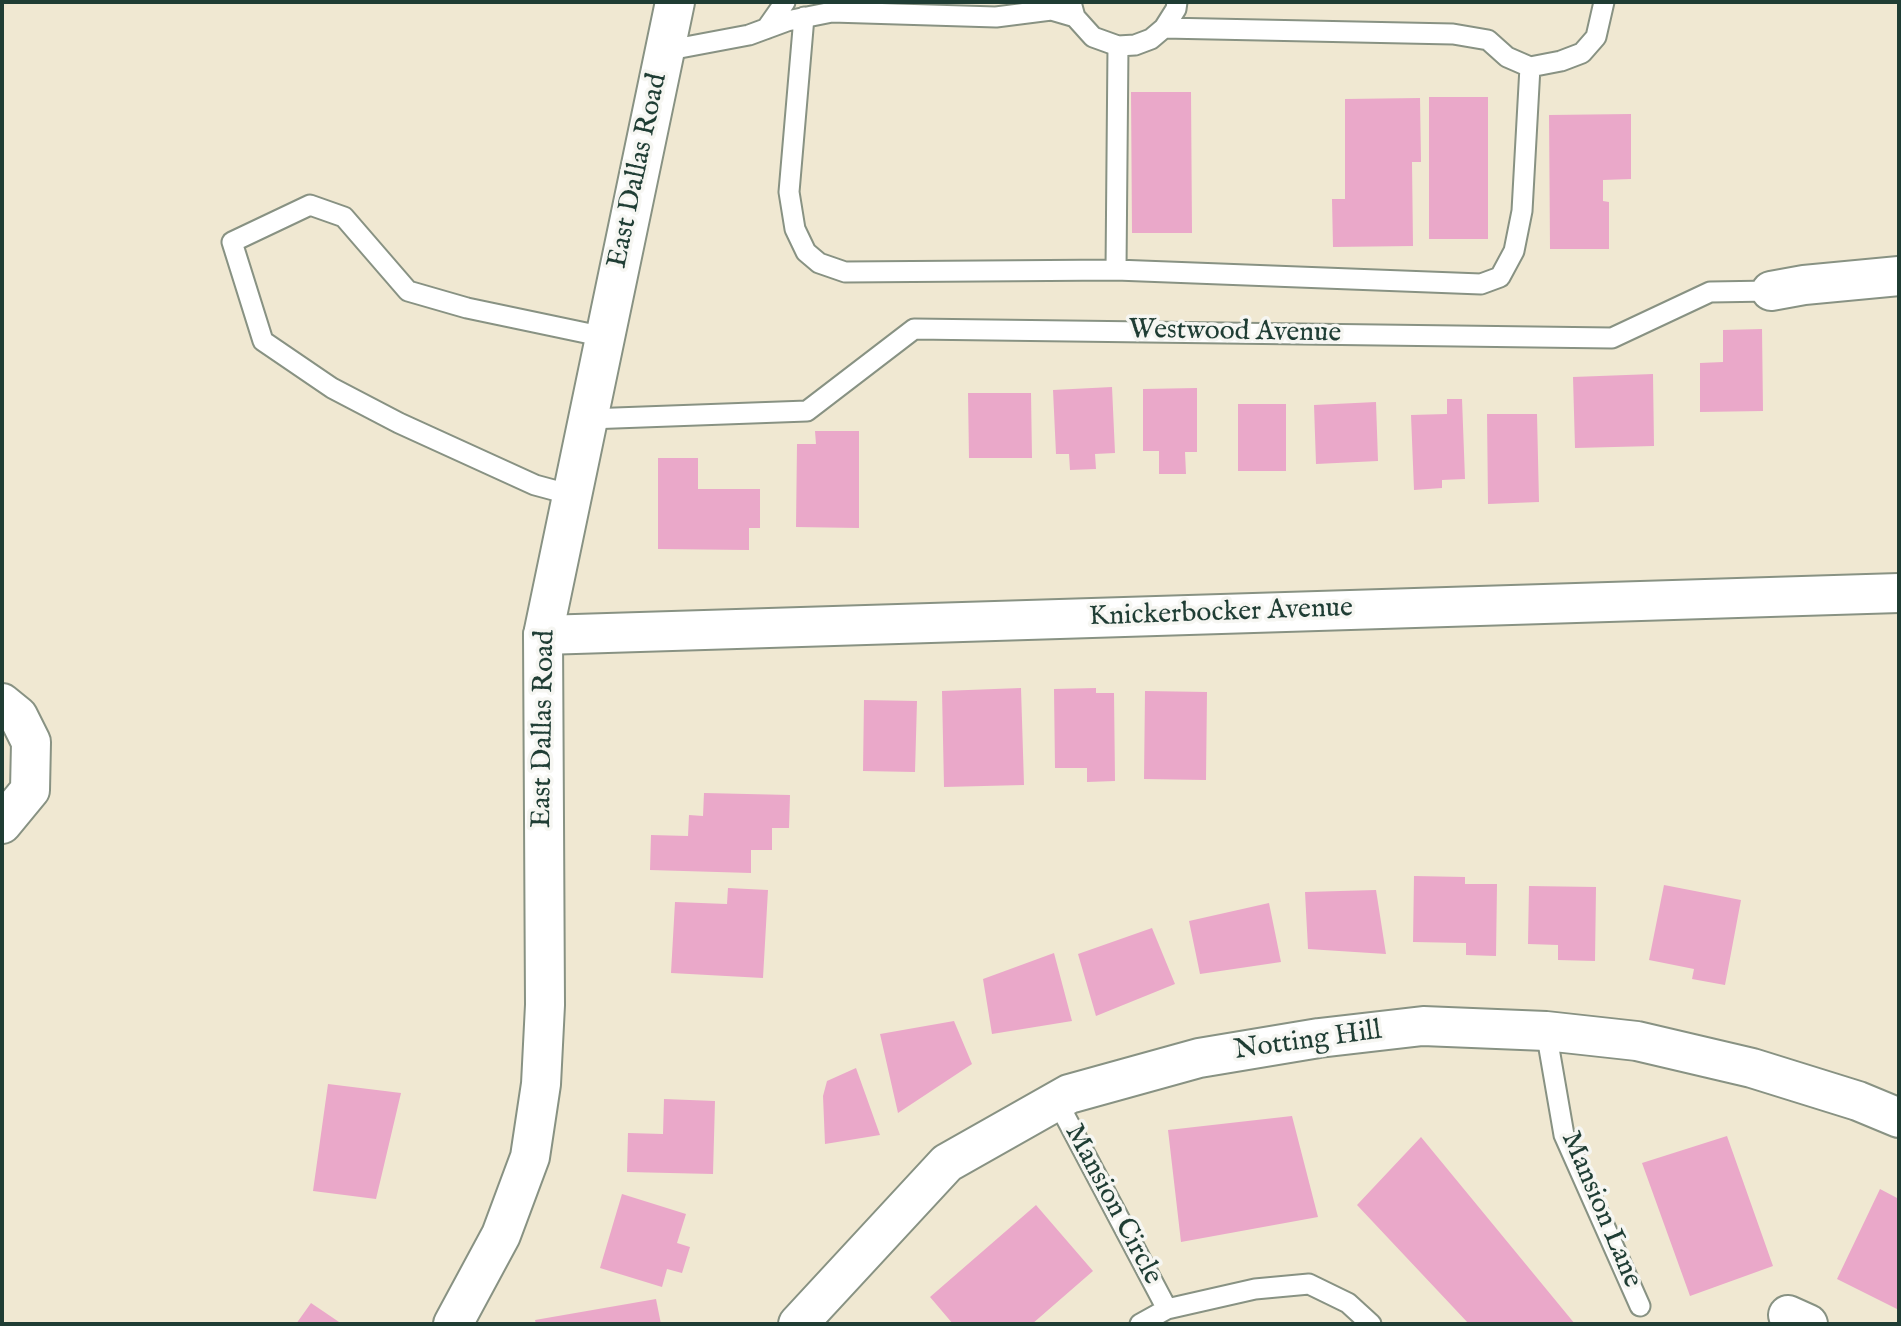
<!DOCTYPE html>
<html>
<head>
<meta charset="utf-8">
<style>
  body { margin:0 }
  #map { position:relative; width:1901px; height:1326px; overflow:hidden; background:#f0e8d2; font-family:"IM FELL English",serif }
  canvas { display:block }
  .frame { position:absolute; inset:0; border:4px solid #1f3d34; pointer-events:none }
</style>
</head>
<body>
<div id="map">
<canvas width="1901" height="1326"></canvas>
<div class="frame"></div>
</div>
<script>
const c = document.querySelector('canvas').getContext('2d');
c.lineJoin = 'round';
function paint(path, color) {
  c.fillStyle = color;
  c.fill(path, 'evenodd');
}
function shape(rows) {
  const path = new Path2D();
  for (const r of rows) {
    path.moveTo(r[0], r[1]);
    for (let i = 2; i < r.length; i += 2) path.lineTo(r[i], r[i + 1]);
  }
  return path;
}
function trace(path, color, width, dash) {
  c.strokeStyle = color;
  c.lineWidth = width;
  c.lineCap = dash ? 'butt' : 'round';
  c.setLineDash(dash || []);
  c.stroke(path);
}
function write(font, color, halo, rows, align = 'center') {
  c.font = font + ' "IM FELL English",serif';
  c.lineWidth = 7;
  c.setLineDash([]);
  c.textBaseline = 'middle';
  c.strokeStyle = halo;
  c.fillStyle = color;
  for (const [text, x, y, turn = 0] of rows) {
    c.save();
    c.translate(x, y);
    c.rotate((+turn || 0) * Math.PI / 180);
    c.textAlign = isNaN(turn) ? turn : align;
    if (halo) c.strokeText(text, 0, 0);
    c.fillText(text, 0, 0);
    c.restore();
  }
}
paint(shape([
  [1131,92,1191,92,1192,233,1132,233],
  [1429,97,1488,97,1488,239,1429,239],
  [1420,98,1421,162,1412,162,1413,246,1333,247,1332,199,1345,199,1345,99],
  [1631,114,1631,179,1603,180,1603,201,1609,202,1609,249,1550,249,1549,115],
  [1762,329,1763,411,1700,412,1700,363,1723,362,1723,330],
  [1653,374,1654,446,1575,448,1573,377],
  [1112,387,1115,453,1095,454,1096,469,1070,470,1069,454,1056,454,1053,390],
  [1197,388,1197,452,1185,452,1186,474,1159,474,1159,451,1143,451,1143,389],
  [968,393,1031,393,1032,458,969,458],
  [1447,399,1462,399,1465,479,1442,480,1442,488,1414,490,1411,415,1447,414],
  [1376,402,1378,461,1316,464,1314,405],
  [1238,404,1286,404,1286,471,1238,471],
  [1487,414,1537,414,1539,502,1488,504],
  [815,431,859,431,859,528,796,527,797,444,816,444],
  [658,458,698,458,698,489,760,489,760,528,749,528,749,550,658,549],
  [1021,688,1024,785,944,787,942,691],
  [1096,688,1096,693,1114,693,1115,781,1087,782,1087,768,1055,768,1054,689],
  [1145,691,1207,692,1206,780,1144,779],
  [864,700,917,701,915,772,863,771],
  [704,793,790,795,789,828,772,828,772,850,751,850,751,873,650,870,651,835,688,836,689,815,703,816],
  [1414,876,1465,877,1465,884,1497,884,1496,956,1466,955,1466,943,1413,942],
  [1664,885,1741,900,1725,985,1692,979,1694,969,1649,960],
  [1529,886,1596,887,1595,961,1558,960,1558,945,1528,944],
  [728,888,768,890,763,978,671,973,675,902,727,904],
  [1376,890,1386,954,1308,949,1305,892],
  [1269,903,1281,962,1200,974,1189,921],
  [1152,928,1175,984,1096,1016,1078,954],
  [1054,953,1072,1021,992,1034,983,979],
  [954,1021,972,1064,898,1113,880,1034],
  [856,1068,880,1135,825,1144,823,1096,827,1081],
  [328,1084,401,1093,376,1199,313,1191],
  [664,1099,715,1101,713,1174,627,1172,628,1133,663,1134],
  [1292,1116,1318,1217,1181,1242,1168,1130],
  [1727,1136,1773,1266,1690,1296,1642,1163],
  [1421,1137,1575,1324,1469,1324,1357,1205],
  [1880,1189,1899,1199,1899,1310,1837,1279],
  [622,1194,686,1214,677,1243,690,1247,682,1273,667,1269,662,1287,600,1268],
  [1036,1205,1093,1271,1032,1324,953,1324,930,1297],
  [656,1299,661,1324,536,1324,535,1320],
  [311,1303,342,1324,296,1324]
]), '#eaa8c9');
const service = shape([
  [1072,6,1075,17,1093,37,1118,46,1135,45,1151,39,1164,28,1176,9,1177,2],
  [804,17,789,192,795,229,806,252,819,263,845,272,1116,270,1481,284,1500,277,1514,251,1522,211,1530,67],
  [1164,28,1453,34,1488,40,1507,57,1530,67,1561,61,1582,53,1596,37,1604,2],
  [766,29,785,2],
  [664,51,749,35,787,21,832,12,996,17,1051,10,1075,17],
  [1116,270,1118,46],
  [588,419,807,411,914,329,1612,338,1710,292,1771,291],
  [572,495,535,485,399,423,332,388,263,341,232,242,310,205,344,217,408,291,467,308,605,337],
  [1546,1031,1564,1135,1640,1306],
  [1057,1101,1167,1309],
  [1140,1324,1167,1309,1255,1289,1309,1284,1348,1303,1371,1324]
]);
const minor = shape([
  [1771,291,1804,285,1899,276],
  [543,635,1899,593],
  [2,703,18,716,31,742,30,790,2,824],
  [1788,1315,1808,1324],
  [798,1324,947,1163,1069,1094,1199,1058,1319,1038,1423,1026,1546,1031,1637,1041,1752,1068,1858,1101,1899,1118]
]);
const tertiary = shape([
  [453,1324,501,1235,530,1157,541,1084,545,1005,543,635,675,2]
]);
trace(service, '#889283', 23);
trace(minor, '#889283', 42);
trace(tertiary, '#889283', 42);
trace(service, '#fff', 19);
trace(minor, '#fff', 38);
trace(tertiary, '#fff', 38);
write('28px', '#1f3d34', '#f6f6f2', [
  ["East Dallas Road",639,171,-78],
  ["Westwood Avenue",1235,333,1],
  ["Knickerbocker Avenue",1221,614,-2],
  ["East Dallas Road",545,729,-89],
  ["Notting Hill",1308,1042,-8],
  ["Mansion Circle",1112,1205,62],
  ["Mansion Lane",1600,1210,67]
]);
</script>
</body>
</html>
